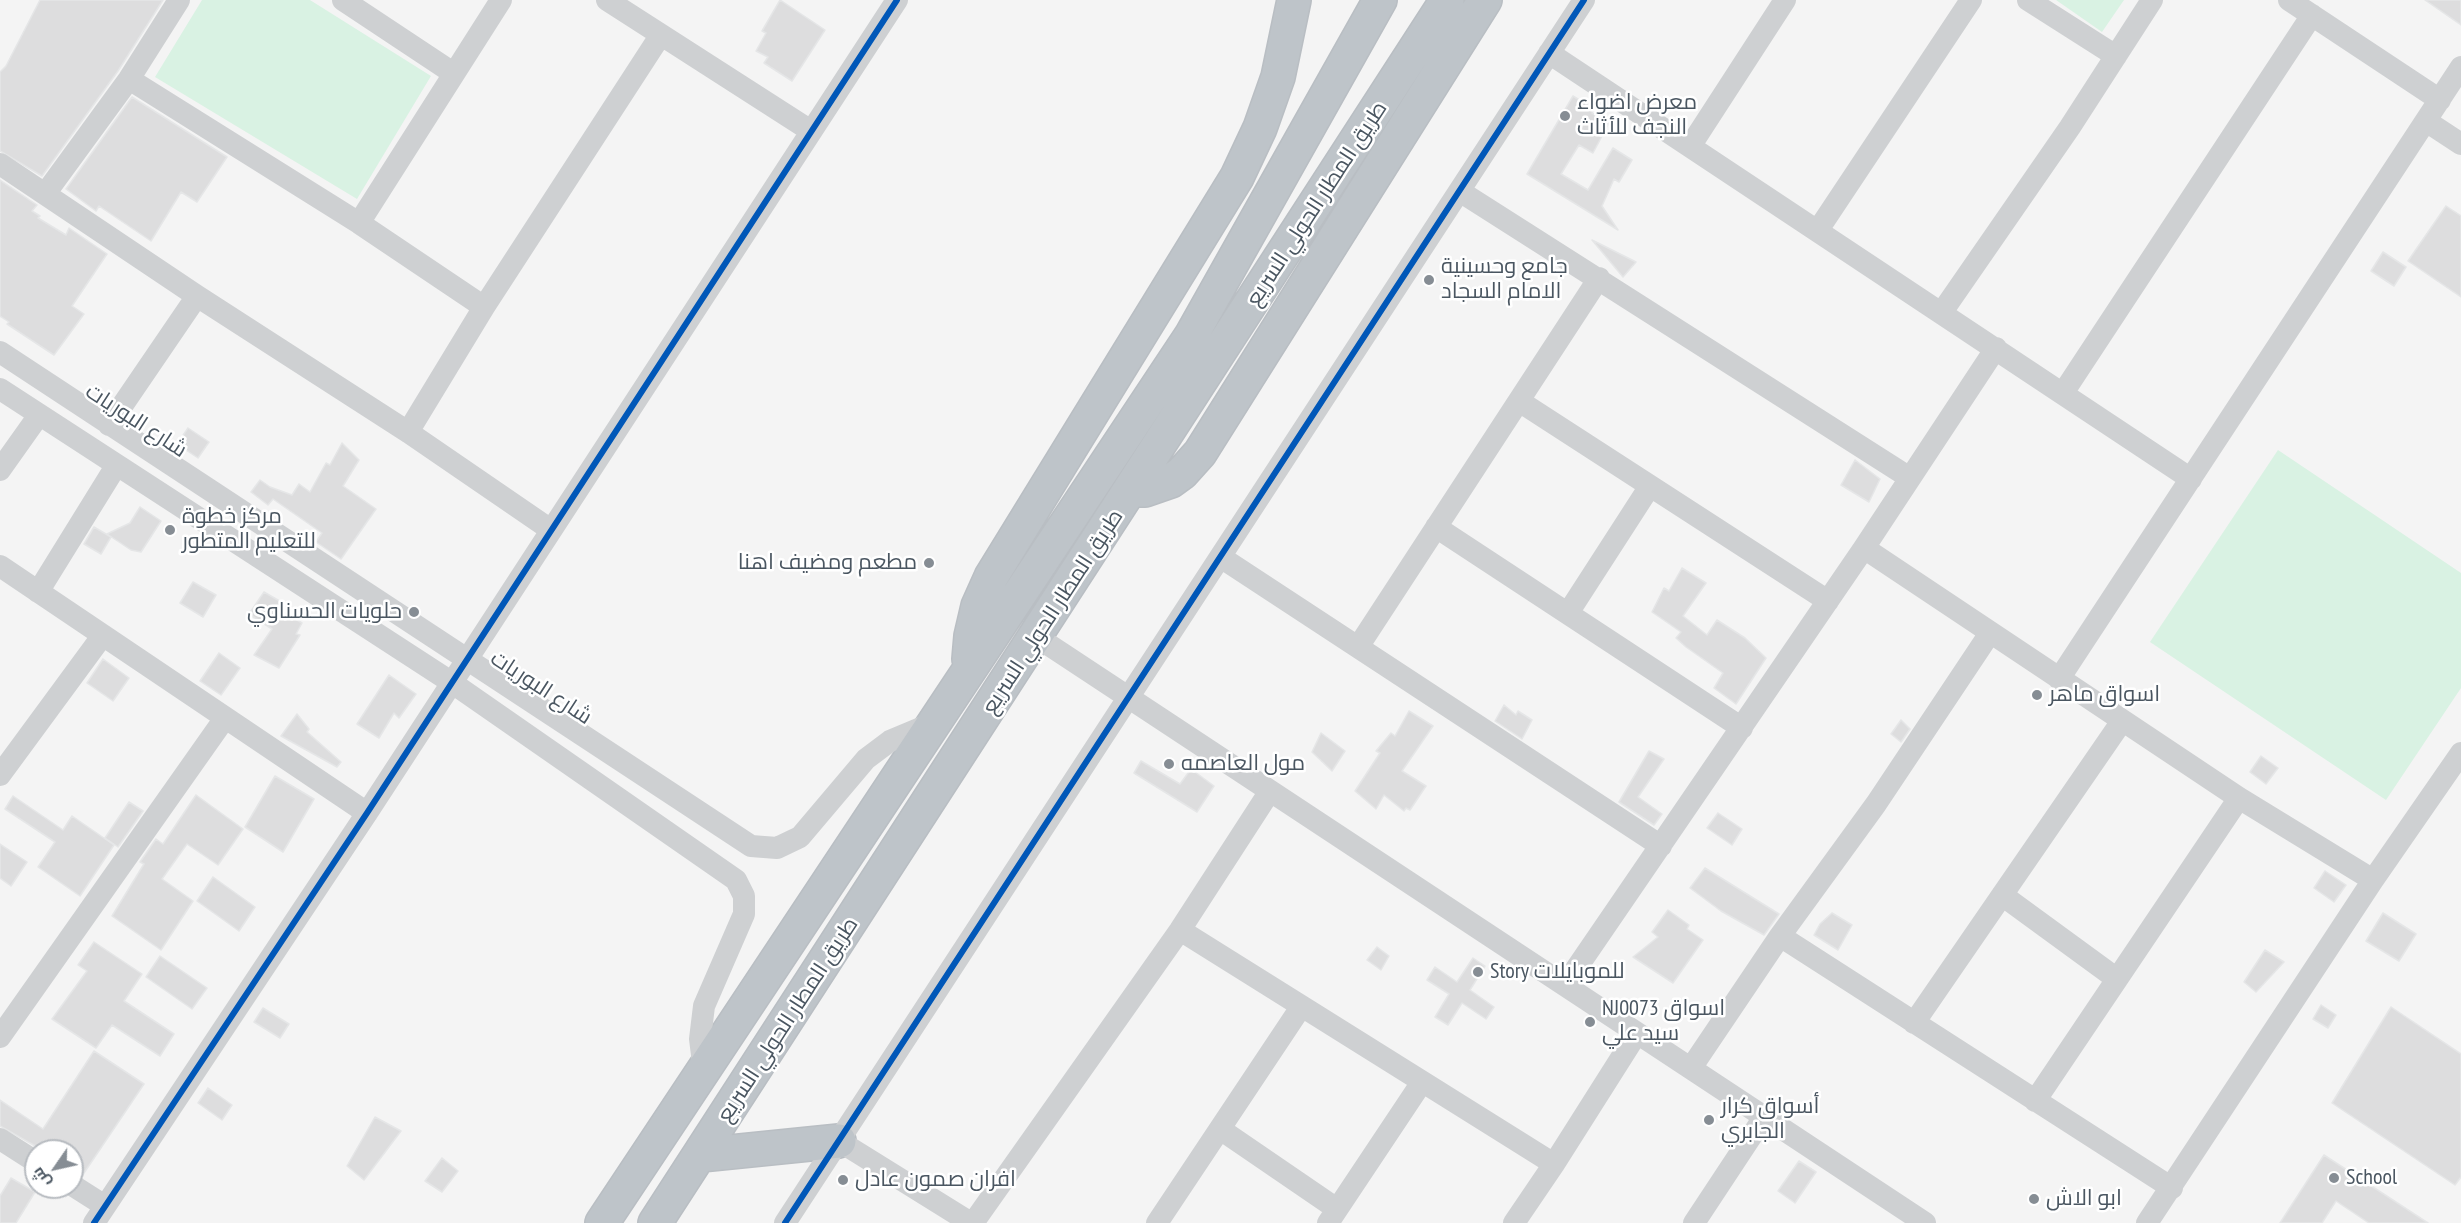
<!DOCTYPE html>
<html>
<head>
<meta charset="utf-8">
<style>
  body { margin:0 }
  #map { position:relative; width:2461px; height:1223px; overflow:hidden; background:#f4f4f4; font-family:"PT Sans Narrow",Cairo,sans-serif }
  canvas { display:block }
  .north { position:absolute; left:24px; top:1139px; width:60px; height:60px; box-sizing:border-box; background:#fff; border:2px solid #b7bbc0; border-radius:50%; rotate:236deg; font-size:16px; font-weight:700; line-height:24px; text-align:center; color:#4a5661 }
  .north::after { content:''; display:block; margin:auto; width:21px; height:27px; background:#868d94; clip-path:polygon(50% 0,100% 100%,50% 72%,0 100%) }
</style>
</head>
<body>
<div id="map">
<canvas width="2461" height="1223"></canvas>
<div class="north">ش</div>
</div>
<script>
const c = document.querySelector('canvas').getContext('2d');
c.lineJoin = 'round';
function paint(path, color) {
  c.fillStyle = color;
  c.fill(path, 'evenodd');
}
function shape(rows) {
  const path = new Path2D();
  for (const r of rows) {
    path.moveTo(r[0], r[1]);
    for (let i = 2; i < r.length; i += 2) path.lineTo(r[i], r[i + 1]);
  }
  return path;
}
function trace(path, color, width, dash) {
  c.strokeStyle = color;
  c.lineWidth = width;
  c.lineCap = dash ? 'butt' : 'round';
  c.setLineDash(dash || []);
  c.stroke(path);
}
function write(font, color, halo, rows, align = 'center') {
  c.font = font + ' "PT Sans Narrow",Cairo,sans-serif';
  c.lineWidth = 5;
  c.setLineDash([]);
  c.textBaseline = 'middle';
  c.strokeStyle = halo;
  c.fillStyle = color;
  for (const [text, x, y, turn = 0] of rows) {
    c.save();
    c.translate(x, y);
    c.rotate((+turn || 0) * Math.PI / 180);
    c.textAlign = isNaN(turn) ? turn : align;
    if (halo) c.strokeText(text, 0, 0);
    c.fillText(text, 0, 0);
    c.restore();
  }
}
paint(shape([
  [202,0,310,0,431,76,357,199,155,77],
  [2056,0,2124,0,2102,32],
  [2278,450,2461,573,2461,688,2386,800,2150,642]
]), '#d9f2e3');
const building = shape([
  [40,0,163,0,118,71,42,176,0,151,0,72,6,66,40,0],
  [780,0,825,30,792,81,764,63,768,57,756,51,766,33,762,31,780,0],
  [2425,0,2461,0,2461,25,2425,0],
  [1573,96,1594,109,1592,113,1609,123,1593,153,1579,145,1561,174,1588,190,1613,148,1632,160,1619,182,1614,179,1602,206,1618,230,1527,174,1573,96],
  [132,97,227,157,197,202,181,192,151,241,99,206,96,211,66,189,132,97],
  [0,180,37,205,32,211,40,216,38,218,66,235,69,228,107,254,72,306,84,314,54,355,7,324,9,322,0,316,0,180],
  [2446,206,2461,216,2461,297,2408,261,2446,206],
  [1592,240,1636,262,1623,277,1592,240],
  [2383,252,2406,267,2394,286,2371,271,2383,252],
  [188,428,209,442,198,458,177,444,188,428],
  [342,443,359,460,343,486,376,509,341,559,316,542,322,533,273,499,268,505,251,492,260,480,270,487,292,495,299,484,310,492,326,463,330,465,342,443],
  [1855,460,1880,479,1869,502,1841,485,1855,460],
  [140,507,161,521,141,552,131,550,107,534,130,523,140,507],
  [94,527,111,537,101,554,84,544,94,527],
  [1682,568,1706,583,1683,616,1707,635,1717,620,1745,638,1766,658,1736,704,1714,688,1723,673,1686,647,1676,638,1681,632,1652,612,1664,588,1669,591,1682,568],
  [193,582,216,595,203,617,180,603,193,582],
  [264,592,283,603,279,609,302,623,296,634,300,635,279,668,254,655,272,629,249,614,264,592],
  [219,653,240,668,221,695,200,681,219,653],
  [103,659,129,678,113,701,87,683,103,659],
  [389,675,416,694,399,718,394,713,379,738,357,724,389,675],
  [1504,705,1516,715,1518,711,1532,720,1522,739,1495,721,1504,705],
  [1409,711,1433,726,1402,771,1426,786,1410,810,1406,808,1404,811,1384,795,1376,809,1355,791,1380,753,1376,751,1391,733,1395,736,1409,711],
  [297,714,309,729,307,732,341,762,337,767,281,736,297,714],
  [1901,720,1910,729,1901,742,1891,734,1901,720],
  [1321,733,1345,751,1332,771,1312,752,1321,733],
  [1649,751,1664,759,1638,797,1662,814,1654,825,1619,802,1649,751],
  [2261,756,2278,768,2266,784,2250,772,2261,756],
  [1141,761,1180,784,1191,769,1214,786,1197,812,1134,773,1141,761],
  [275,776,314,799,283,852,245,827,275,776],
  [196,795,243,829,218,865,187,844,162,879,193,901,161,950,112,916,144,864,140,862,156,839,163,844,196,795],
  [13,796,63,830,72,816,114,845,80,896,38,867,55,842,5,809,13,796],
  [129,802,143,811,118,847,105,838,129,802],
  [1718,813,1742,829,1732,845,1707,828,1718,813],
  [0,844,27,862,11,886,0,878,0,844],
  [1705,868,1779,914,1764,935,1721,911,1690,888,1705,868],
  [2325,871,2346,885,2334,902,2314,888,2325,871],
  [213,877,255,907,239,931,197,901,213,877],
  [1668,910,1689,925,1687,929,1703,940,1673,983,1633,957,1658,937,1652,932,1668,910],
  [1832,913,1852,925,1838,950,1814,935,1820,924,1832,913],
  [2383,913,2416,934,2399,961,2366,941,2383,913],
  [94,942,142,974,124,1001,174,1034,160,1056,112,1025,96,1048,52,1019,87,971,78,965,94,942],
  [1377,947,1389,956,1381,970,1367,960,1377,947],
  [2265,950,2284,962,2256,992,2244,982,2265,950],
  [160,956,207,988,192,1009,146,977,160,956],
  [1473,958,1485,966,1470,990,1494,1007,1486,1019,1462,1003,1448,1025,1435,1017,1449,994,1427,980,1435,967,1457,982,1473,958],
  [2321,1005,2336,1015,2328,1028,2313,1019,2321,1005],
  [2391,1007,2461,1054,2461,1177,2455,1185,2332,1103,2391,1007],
  [263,1008,289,1024,280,1038,254,1022,263,1008],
  [94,1051,144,1084,82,1176,72,1172,72,1151,44,1151,0,1126,0,1100,43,1129,94,1051],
  [208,1088,232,1105,222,1120,198,1103,208,1088],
  [375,1117,401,1131,364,1180,347,1166,375,1117],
  [2324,1155,2428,1223,2369,1223,2336,1201,2322,1223,2280,1223,2324,1155],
  [442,1158,458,1171,442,1192,425,1181,442,1158],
  [1799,1161,1816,1172,1795,1203,1778,1191,1799,1161],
  [11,1178,35,1192,16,1223,0,1223,0,1196,11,1178]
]);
paint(building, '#ddddde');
trace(building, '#e5e6e7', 1.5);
const highway = shape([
  [1132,490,1145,490,1171,481,1182,473,1200,453,1485,0],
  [969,659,971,636,978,606,991,577,1237,177,1260,128,1278,77,1294,0],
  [701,1155,839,1141],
  [602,1223,1191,336,1380,0],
  [655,1223,1447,0]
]);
trace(highway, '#b9bec3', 36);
trace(shape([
  [343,0,453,73],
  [607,0,811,131],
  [2028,0,2116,56],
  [2289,0,2440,100],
  [1549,53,2191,479],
  [129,79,359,223,484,307],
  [2426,121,2461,144],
  [1691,145,1785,0],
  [0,164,197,296,408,432,551,530],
  [1461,192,1910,478],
  [45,194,129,79,179,0],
  [359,223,501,0],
  [1818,230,1971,0],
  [1942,312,2070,127,2152,0],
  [0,352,751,846,777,848,800,837,866,759,890,741,933,723],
  [0,389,451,682,736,880,744,896,744,914,704,1006,700,1039,704,1071],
  [2063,393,2312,15],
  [1519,401,1828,601],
  [109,425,197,296],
  [408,432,484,307,660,36],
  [0,470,39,415],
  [1436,527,1742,728],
  [1864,548,2239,798,2373,880],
  [1222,558,1661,846],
  [0,566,367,813],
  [38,592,116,466],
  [1568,613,1650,486],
  [1037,637,1925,1223],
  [1358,647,1599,278],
  [2059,679,2461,67],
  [0,775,103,635],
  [2002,895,2117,979],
  [1180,930,1554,1164],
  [1780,936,2172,1188],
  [1565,985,1864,548,1996,348],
  [1914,1023,2122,721],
  [0,1037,225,718],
  [1691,1068,1780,936,1876,804,1990,633],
  [2035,1101,2239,798],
  [1220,1129,1337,1209],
  [0,1139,36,1162],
  [839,1141,971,1223],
  [72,1185,105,1206],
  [94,1223,367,813,897,0],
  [785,1223,1584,0],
  [973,1223,1180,930,1270,791],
  [1157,1223,1301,1007],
  [1328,1223,1422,1082],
  [1514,1223,1554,1164,1637,1033],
  [1694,1223,1764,1117],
  [2147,1223,2373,880,2461,753]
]), '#ced0d2', 22);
trace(highway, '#bec4c9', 33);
trace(shape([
  [94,1223,367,813,897,0],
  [785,1223,1584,0]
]), '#0057b8', 6);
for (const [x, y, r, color] of [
  [1565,116,6,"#868d94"],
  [1429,280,6,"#868d94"],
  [170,530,6,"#868d94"],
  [929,563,6,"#868d94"],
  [414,612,6,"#868d94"],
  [2037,695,6,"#868d94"],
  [1169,764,6,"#868d94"],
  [1478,972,6,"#868d94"],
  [1590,1022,6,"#868d94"],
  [1709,1120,6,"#868d94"],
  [2334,1178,6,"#868d94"],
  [843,1180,6,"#868d94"],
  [2034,1199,6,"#868d94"]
]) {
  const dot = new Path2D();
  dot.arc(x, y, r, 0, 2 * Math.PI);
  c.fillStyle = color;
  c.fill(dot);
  trace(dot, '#fff', 2);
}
write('22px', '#4a5661', '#fff', [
  ["معرض اضواء",1577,103],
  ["النجف للأثاث",1577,128],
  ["جامع وحسينية",1441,267],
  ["الامام السجاد",1441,292],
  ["مركز خطوة",182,517],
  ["للتعليم المتطور",182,542],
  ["مطعم ومضيف اهنا",917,563,"right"],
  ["حلويات الحسناوي",402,612,"right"],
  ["اسواق ماهر",2049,695],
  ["مول العاصمه",1181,764],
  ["Story للموبايلات",1490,972],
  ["NJ0073 اسواق",1602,1009],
  ["سيد علي",1602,1034],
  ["أسواق كرار",1721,1107],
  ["الجابري",1721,1132],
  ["School",2346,1178],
  ["افران صمون عادل",855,1180],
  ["ابو الاش",2046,1199]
], 'left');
write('22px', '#4a5661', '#fff', [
  ["طريق المطار الحولي السريع",1317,204,-57],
  ["شارع البوريات",136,421,33],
  ["طريق المطار الحولي السريع",1053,612,-57],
  ["شارع البوريات",541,688,33],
  ["طريق المطار الحولي السريع",788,1020,-57]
]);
</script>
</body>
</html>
